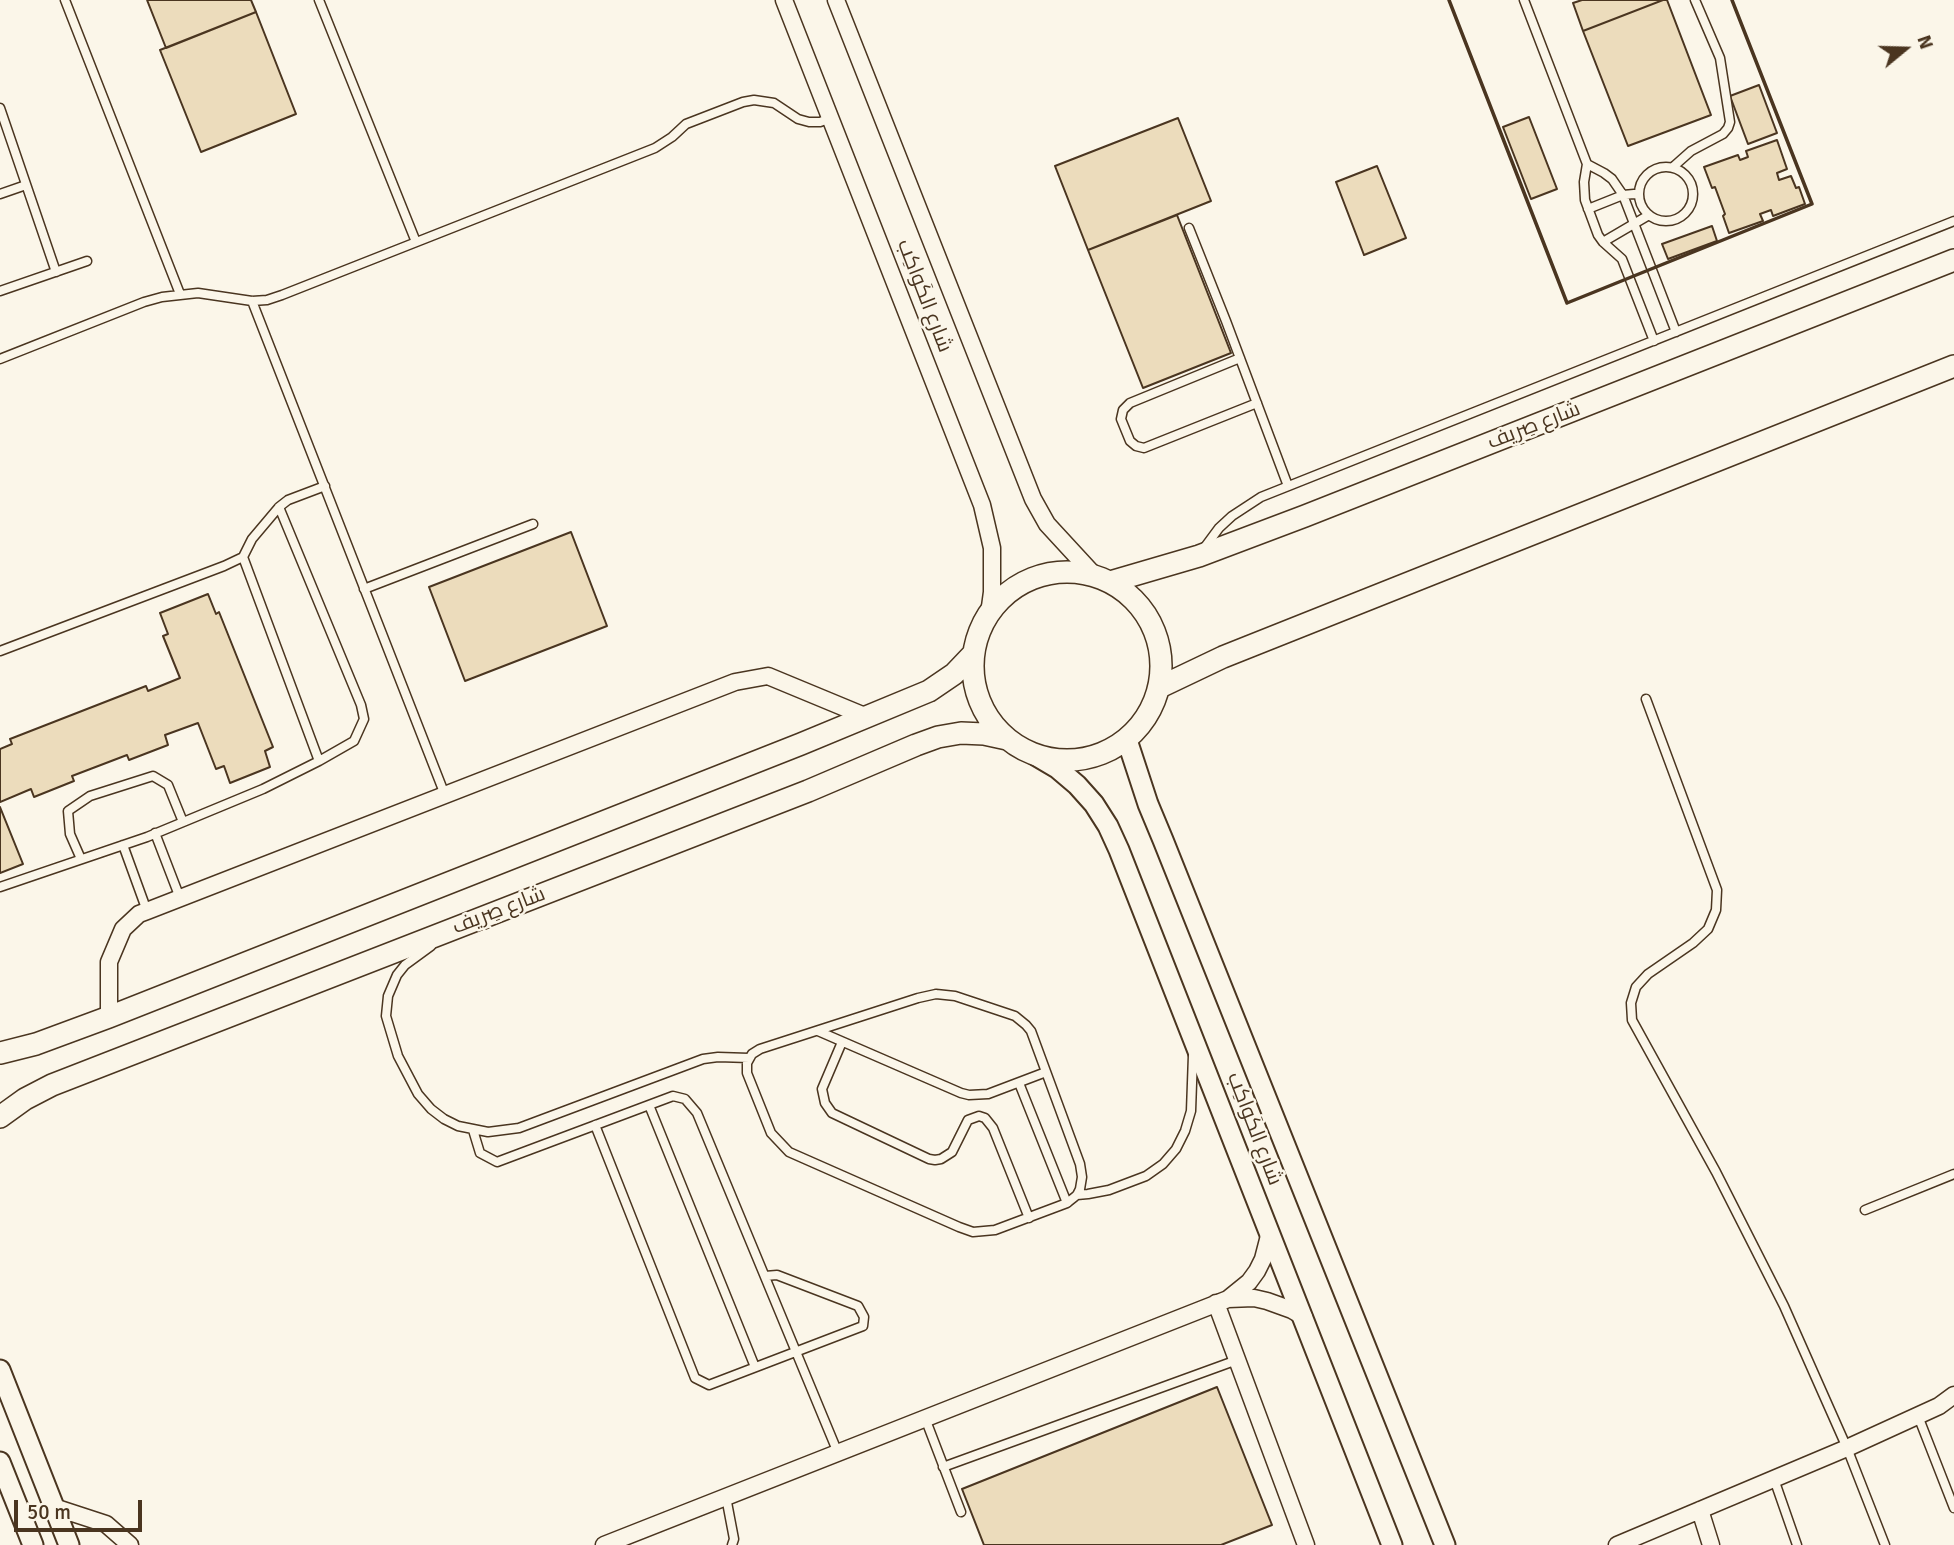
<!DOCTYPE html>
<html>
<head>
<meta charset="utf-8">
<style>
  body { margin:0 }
  #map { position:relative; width:1954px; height:1545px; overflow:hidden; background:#fbf6e9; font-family:Signika,sans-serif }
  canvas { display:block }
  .north { position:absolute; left:1870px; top:14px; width:70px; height:70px; -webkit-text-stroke:5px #fbf6e9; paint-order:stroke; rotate:71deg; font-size:19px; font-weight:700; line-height:28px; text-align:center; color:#4a3520 }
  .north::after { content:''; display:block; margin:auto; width:24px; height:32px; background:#4a3520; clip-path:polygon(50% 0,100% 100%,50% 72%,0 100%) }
  .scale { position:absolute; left:14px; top:1500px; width:128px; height:32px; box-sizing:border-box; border:4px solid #4a3520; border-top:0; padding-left:9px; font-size:21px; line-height:24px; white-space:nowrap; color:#4a3520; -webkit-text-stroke:5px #fbf6e9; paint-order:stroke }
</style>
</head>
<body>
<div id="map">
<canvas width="1954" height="1545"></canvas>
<div class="north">N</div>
<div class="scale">50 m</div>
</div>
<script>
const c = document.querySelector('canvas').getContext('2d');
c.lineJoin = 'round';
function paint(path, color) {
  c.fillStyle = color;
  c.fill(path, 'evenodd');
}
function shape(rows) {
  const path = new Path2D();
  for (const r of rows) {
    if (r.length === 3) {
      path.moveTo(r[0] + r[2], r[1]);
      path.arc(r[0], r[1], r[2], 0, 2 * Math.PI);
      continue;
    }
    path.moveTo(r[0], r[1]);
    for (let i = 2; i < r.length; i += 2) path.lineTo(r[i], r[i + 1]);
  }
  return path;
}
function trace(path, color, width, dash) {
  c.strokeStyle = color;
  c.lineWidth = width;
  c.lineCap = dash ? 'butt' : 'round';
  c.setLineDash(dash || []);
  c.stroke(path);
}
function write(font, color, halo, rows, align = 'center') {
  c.font = font + ' Signika,Cairo,sans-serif';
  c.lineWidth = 5;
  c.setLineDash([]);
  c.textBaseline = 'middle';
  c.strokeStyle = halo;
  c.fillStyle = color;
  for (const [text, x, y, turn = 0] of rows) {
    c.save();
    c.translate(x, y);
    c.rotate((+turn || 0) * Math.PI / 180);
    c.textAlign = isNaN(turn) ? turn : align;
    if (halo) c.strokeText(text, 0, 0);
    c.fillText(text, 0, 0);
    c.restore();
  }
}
const building = shape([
  [147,0,251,0,256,12,166,48,147,0],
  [1582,0,1663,0,1583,31,1573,3,1582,0],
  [1663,0,1667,0,1711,115,1628,146,1583,31,1663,0],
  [256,12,296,114,201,152,160,50,256,12],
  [1759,85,1777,133,1748,144,1730,96,1759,85],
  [1529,117,1557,189,1531,199,1503,127,1529,117],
  [1178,118,1211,201,1088,250,1055,166,1178,118],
  [1777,140,1787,169,1777,173,1779,180,1791,176,1796,188,1799,187,1805,204,1773,216,1771,210,1760,214,1763,221,1729,233,1723,216,1725,214,1715,187,1712,188,1704,167,1738,155,1740,160,1748,157,1746,151,1777,140],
  [1377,166,1406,238,1364,255,1336,182,1377,166],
  [1177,215,1231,353,1143,388,1088,250,1177,215],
  [1712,226,1717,241,1668,259,1662,244,1712,226],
  [571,532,607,626,465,681,429,587,571,532],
  [208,594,216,614,219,612,273,747,265,751,270,767,230,783,224,766,216,769,198,723,165,735,168,745,129,760,127,755,72,776,74,781,34,797,31,789,0,802,0,749,12,744,10,739,146,686,148,691,180,678,163,636,168,634,160,613,208,594],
  [0,807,23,864,0,873,0,807],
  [1217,1387,1272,1525,1221,1545,984,1545,962,1489,1217,1387]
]);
paint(building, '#ecdcbc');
trace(building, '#4a3520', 2);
const service = shape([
  [65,0,180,294],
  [319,0,416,242],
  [1524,0,1587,164,1584,182,1585,200,1598,235,1603,242,1622,259,1654,341],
  [0,108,56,272],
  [1587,164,1604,173,1612,179,1623,195,1676,332],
  [1673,167,1691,151,1723,134,1728,128,1730,122,1720,58,1695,0],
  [1666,194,27],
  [0,194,26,185],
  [1588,209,1623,195,1634,194,1639,195],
  [1189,228,1226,321,1288,486],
  [1603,242,1649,215],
  [0,291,87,261],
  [252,301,445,795],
  [1240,358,1130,403,1123,410,1121,419,1130,441,1136,446,1144,448,1257,403],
  [0,359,144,302,162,297,198,293,252,301,267,300,282,295,655,148,672,137,686,124,743,102,754,100,774,103,798,119,809,122,820,122,831,118],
  [1202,551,1219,528,1232,516,1261,497,1954,221],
  [243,557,319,761],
  [364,589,533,524],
  [0,651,224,566,243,557,252,539,279,507,288,500,325,486],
  [1646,699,1717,890,1716,910,1708,929,1693,943,1648,974,1636,987,1631,1003,1632,1020,1716,1172,1784,1306,1847,1448,1885,1545],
  [155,833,180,898],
  [123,845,147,911],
  [81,859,70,834,68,811,90,796,153,776,168,785,183,822],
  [0,887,147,837,263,789,319,761,354,741,364,719,361,705,279,507],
  [431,946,405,965,397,975,388,996,386,1016,398,1056,418,1094,431,1109,444,1119,458,1126,488,1132,519,1128,703,1059,718,1057,749,1058],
  [936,994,955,996,1015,1016,1026,1025,1031,1031,1080,1164,1082,1177,1080,1189,1077,1195,1067,1203,995,1230,973,1232,959,1227,789,1152,771,1133,747,1073,747,1063,752,1054,760,1049,918,998,936,994],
  [818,1031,961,1093,969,1095,988,1094,1046,1072],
  [842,1042,822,1089,825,1103,832,1113,929,1159,935,1160,941,1159,952,1152,968,1120,979,1116,985,1118,993,1128,1029,1218],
  [1019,1083,1067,1203],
  [649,1105,755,1367],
  [595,1125,695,1378,709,1385,863,1326,864,1317,858,1306,777,1275,765,1276],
  [473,1130,480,1153,497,1162,673,1096,685,1099,697,1113,838,1453],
  [1077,1195,1088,1194,1109,1190,1146,1176,1163,1164,1176,1149,1185,1131,1191,1111,1193,1055],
  [1865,1210,1954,1174],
  [1918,1416,1954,1508],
  [925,1418,961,1512],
  [943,1467,1237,1360],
  [1774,1479,1797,1545],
  [726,1497,734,1539,732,1545]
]);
const minor = shape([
  [784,0,982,505,992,548,992,592,989,614],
  [836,0,1033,499,1047,524,1094,575],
  [109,1017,109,962,123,929,139,914,147,911,735,682,768,676,867,717],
  [1228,1299,1254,1298,1267,1301,1292,1310,1304,1317],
  [1216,1303,1306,1545],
  [54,1507,106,1524,130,1545],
  [1700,1510,1711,1545],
  [604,1545,1228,1299,1249,1282,1257,1271,1263,1259,1270,1232],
  [1617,1545,1847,1448,1939,1406,1954,1395]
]);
const tertiary = shape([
  [1127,740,1148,804,1163,840,1445,1545],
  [1035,755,1057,768,1077,785,1094,804,1108,826,1119,850,1392,1545],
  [0,1370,69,1545],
  [0,1462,33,1545]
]);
const secondary = shape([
  [1067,666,94],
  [1110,582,1199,556,1305,516,1954,260],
  [1160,687,1223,657,1954,366],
  [0,1053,36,1044,109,1017,801,744,929,691,954,674,974,653],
  [0,1117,25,1099,52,1085,808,791,916,745,938,737,961,733,984,734,1007,739]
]);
trace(service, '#4a3520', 11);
trace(minor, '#4a3520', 19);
trace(tertiary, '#4a3520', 23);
trace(secondary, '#4a3520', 24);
trace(service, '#fbf6e9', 8);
trace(minor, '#fbf6e9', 16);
trace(tertiary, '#fbf6e9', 19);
trace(secondary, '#fbf6e9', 21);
trace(shape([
  [1449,0,1567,303,1812,204,1732,0]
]), '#4a3520', 3.5);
write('21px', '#4a3520', '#fbf6e9', [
  ["شارع الكَواكِب",924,296,69],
  ["شارع صِرِيف",1534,426,-21],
  ["شارع صِرِيف",499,911,-21],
  ["شارع الكَواكِب",1254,1129,69]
]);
</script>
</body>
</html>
